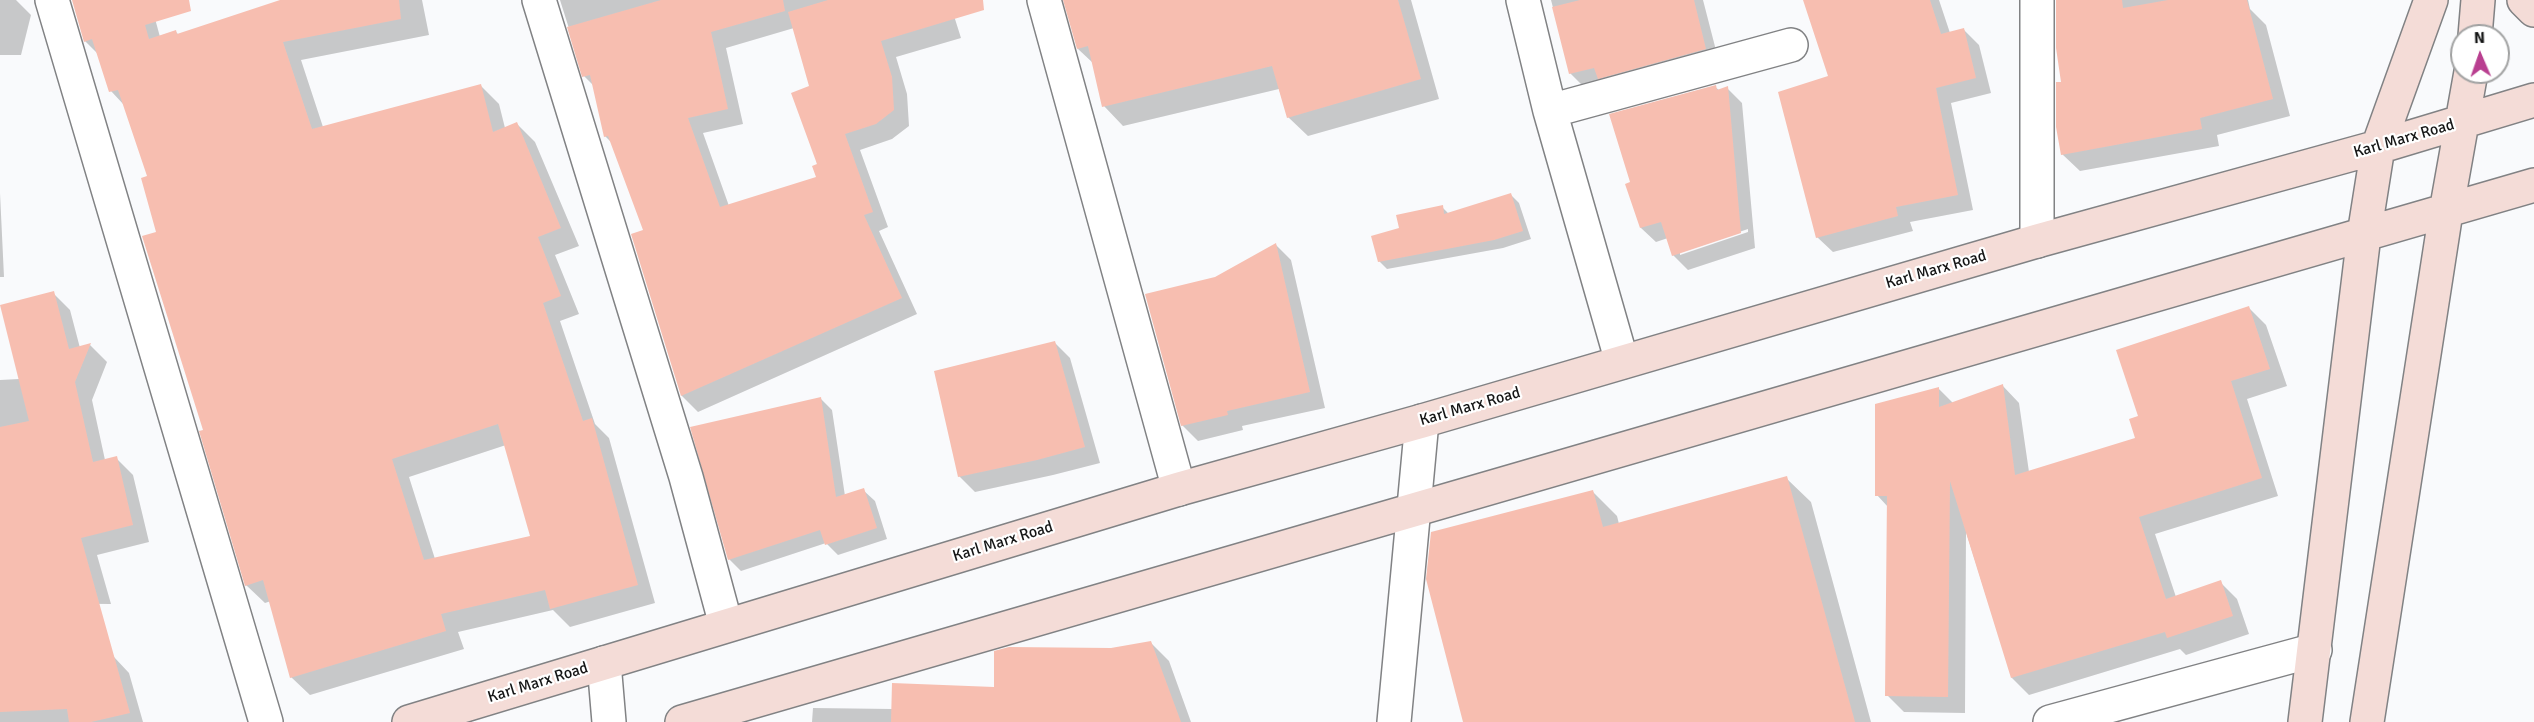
<!DOCTYPE html>
<html>
<head>
<meta charset="utf-8">
<style>
  body { margin:0 }
  #map { position:relative; width:2534px; height:722px; overflow:hidden; background:#f9fafc; font-family:Signika,sans-serif }
  canvas { display:block }
  .north { position:absolute; left:2450px; top:24px; width:60px; height:60px; box-sizing:border-box; background:#fff; border:2px solid #a1a2a2; border-radius:50%; rotate:358deg; font-size:16px; font-weight:700; line-height:24px; text-align:center; color:#151616 }
  .north::after { content:''; display:block; margin:auto; width:21px; height:27px; background:#b93f90; clip-path:polygon(50% 0,100% 100%,50% 72%,0 100%) }
</style>
</head>
<body>
<div id="map">
<canvas width="2534" height="722"></canvas>
<div class="north">N</div>
</div>
<script>
const c = document.querySelector('canvas').getContext('2d');
c.lineJoin = 'round';
function paint(path, color) {
  c.fillStyle = color;
  c.fill(path, 'evenodd');
}
function shape(rows) {
  const path = new Path2D();
  for (const r of rows) {
    path.moveTo(r[0], r[1]);
    for (let i = 2; i < r.length; i += 2) path.lineTo(r[i], r[i + 1]);
  }
  return path;
}
function trace(path, color, width, dash) {
  c.strokeStyle = color;
  c.lineWidth = width;
  c.lineCap = dash ? 'butt' : 'round';
  c.setLineDash(dash || []);
  c.stroke(path);
}
function write(font, color, halo, rows, align = 'center') {
  c.font = font + ' Signika,sans-serif';
  c.lineWidth = 4.5;
  c.setLineDash([]);
  c.textBaseline = 'middle';
  c.strokeStyle = halo;
  c.fillStyle = color;
  for (const [text, x, y, turn = 0] of rows) {
    c.save();
    c.translate(x, y);
    c.rotate((+turn || 0) * Math.PI / 180);
    c.textAlign = isNaN(turn) ? turn : align;
    if (halo) c.strokeText(text, 0, 0);
    c.fillText(text, 0, 0);
    c.restore();
  }
}
paint(shape([
  [0,0,16,0,31,15,21,55,0,55],
  [73,0,150,0,160,37,176,32,179,35,285,0,422,0,429,35,301,60,323,127,481,86,499,104,505,128,517,124,535,142,579,246,555,255,579,314,560,321,595,424,609,438,655,603,570,627,553,610,458,632,464,649,310,695,291,677,271,601,265,603,246,585,205,431,158,232,149,177,124,105,111,91,98,54,85,41],
  [506,445,532,537,435,559,409,477],
  [560,0,949,0,961,38,896,57,907,94,909,126,892,139,860,150,888,227,879,231,917,314,698,412,682,396,633,235,645,231,612,143,605,136,594,86,584,76],
  [794,28,811,87,818,178,729,206,703,133,743,124,726,48],
  [1067,0,1411,0,1439,99,1308,136,1288,117,1279,89,1123,126,1104,106,1093,63,1078,49],
  [1551,0,1703,0,1719,62,1583,86,1570,73],
  [1804,0,1939,0,1950,33,1964,30,1979,45,1991,93,1951,103,1973,210,1910,222,1913,231,1833,252,1817,237,1830,77],
  [2057,0,2248,0,2250,9,2266,25,2290,116,2217,135,2219,146,2080,171,2062,154,2063,83],
  [1715,87,1719,90,1727,88,1742,103,1755,248,1688,270,1673,255,1668,238,1656,242,1641,228,1627,185,1632,183],
  [1748,229,1748,232,1680,255,1680,252],
  [0,193,4,277,0,277],
  [1511,195,1519,203,1531,239,1503,248,1387,269,1379,261,1400,229,1442,207,1449,214],
  [1276,245,1291,260,1325,408,1242,426,1243,430,1198,441,1182,425,1216,279],
  [53,293,70,310,80,348,90,345,107,362,92,400,105,460,116,458,133,475,149,542,97,555,111,604,0,603,0,380,19,379],
  [2249,308,2266,325,2287,386,2247,399,2278,496,2155,534,2176,597,2220,582,2237,599,2249,634,2186,655,2180,649,2029,695,2012,678,1966,532,1965,713,1904,712,1887,695,1888,507,1877,495,1938,388,1953,403,2002,385,2019,403,2029,472,2137,439,2140,417],
  [1054,342,1070,358,1100,463,1053,475,975,492,959,476],
  [820,398,832,410,845,496,863,490,875,501,887,539,838,555,826,543,741,571,729,559],
  [1786,478,1811,502,1871,722,1464,722,1593,492,1617,516,1619,524],
  [1151,643,1169,661,1191,722,812,722,813,708,893,709,996,689,1111,649],
  [114,657,129,673,143,722,0,722,0,659]
]), '#0003');
paint(shape([
  [72,0,189,0,191,11,145,25,149,39,176,30,177,34,280,0,399,0,401,19,283,42,312,129,481,84,493,132,517,122,561,228,538,237,561,296,543,303,583,421,592,418,638,585,550,609,545,590,441,614,446,631,290,678,263,580,245,586,199,431,203,430,142,236,156,232,141,178,147,176,118,90,109,92,92,39,84,42],
  [498,424,530,536,424,560,392,459],
  [661,0,783,0,785,11,711,32,728,109,688,118,720,207,816,177,812,166,817,164,791,93,809,86,788,12,828,0,983,0,984,10,881,41,892,77,894,110,876,124,845,134,873,212,864,215,902,298,681,396,631,234,643,230,608,136,604,137,590,75,582,77,567,27],
  [1063,0,1398,0,1421,79,1287,118,1272,66,1102,107,1088,46,1077,49],
  [1580,0,1694,0,1706,49,1598,79,1594,68,1569,74,1552,7],
  [1803,0,1930,0,1941,34,1964,28,1976,78,1936,88,1958,195,1896,207,1898,216,1816,238,1778,92,1828,76],
  [2056,0,2122,0,2123,8,2168,0,2247,0,2273,99,2200,118,2202,129,2061,155,2056,127,2056,82,2061,82,2056,48],
  [1716,85,1717,90,1728,86,1741,233,1672,256,1661,222,1640,228,1625,184,1630,182,1609,114],
  [1511,193,1523,231,1494,240,1378,262,1371,236,1399,228,1396,215,1443,205,1444,214],
  [1276,243,1310,392,1227,411,1228,415,1181,426,1145,294,1215,277],
  [54,291,69,349,91,343,75,382,93,462,117,456,133,525,81,538,130,713,91,722,69,722,67,709,0,712,0,427,29,421,0,305],
  [2249,306,2270,369,2231,381,2262,478,2139,517,2166,599,2221,580,2233,616,2167,638,2165,632,2011,678,1950,481,1948,697,1885,696,1887,496,1875,496,1875,404,1939,387,1939,407,2003,384,2015,475,2135,438,2129,419,2138,416,2116,350],
  [1055,341,1085,447,1037,460,958,477,934,371],
  [821,397,836,497,864,488,877,528,825,545,820,530,728,560,690,427],
  [1787,476,1855,722,1463,722,1426,579,1431,532,1593,490,1603,527],
  [1151,641,1181,722,891,722,892,683,994,687,994,651,1009,647,1111,648]
]), '#f7beb0');
const street = shape([
  [52,0,266,722],
  [539,0,686,477,726,625],
  [1044,0,1179,489],
  [1523,0,1550,111,1622,362],
  [2037,0,2037,241],
  [1550,111,1791,45],
  [604,663,609,722],
  [1394,722,1422,421],
  [2050,722,2315,650]
]);
const secondary = shape([
  [2524,0,2534,10],
  [2475,36,2478,0],
  [409,722,1179,489,1422,421,2037,241,2378,147,2534,100],
  [682,722,2534,185],
  [2305,722,2364,235,2378,147,2431,0],
  [2367,722,2446,212,2471,72]
]);
trace(street, '#818284', 36);
trace(secondary, '#818284', 36);
trace(street, '#fff', 33);
trace(secondary, '#f4dcd7', 33);
write('16px', '#151616', '#fff', [
  ["Karl Marx Road",2404,139,-16],
  ["Karl Marx Road",1936,270,-16],
  ["Karl Marx Road",1470,407,-16],
  ["Karl Marx Road",1003,542,-17],
  ["Karl Marx Road",538,683,-17]
]);
</script>
</body>
</html>
